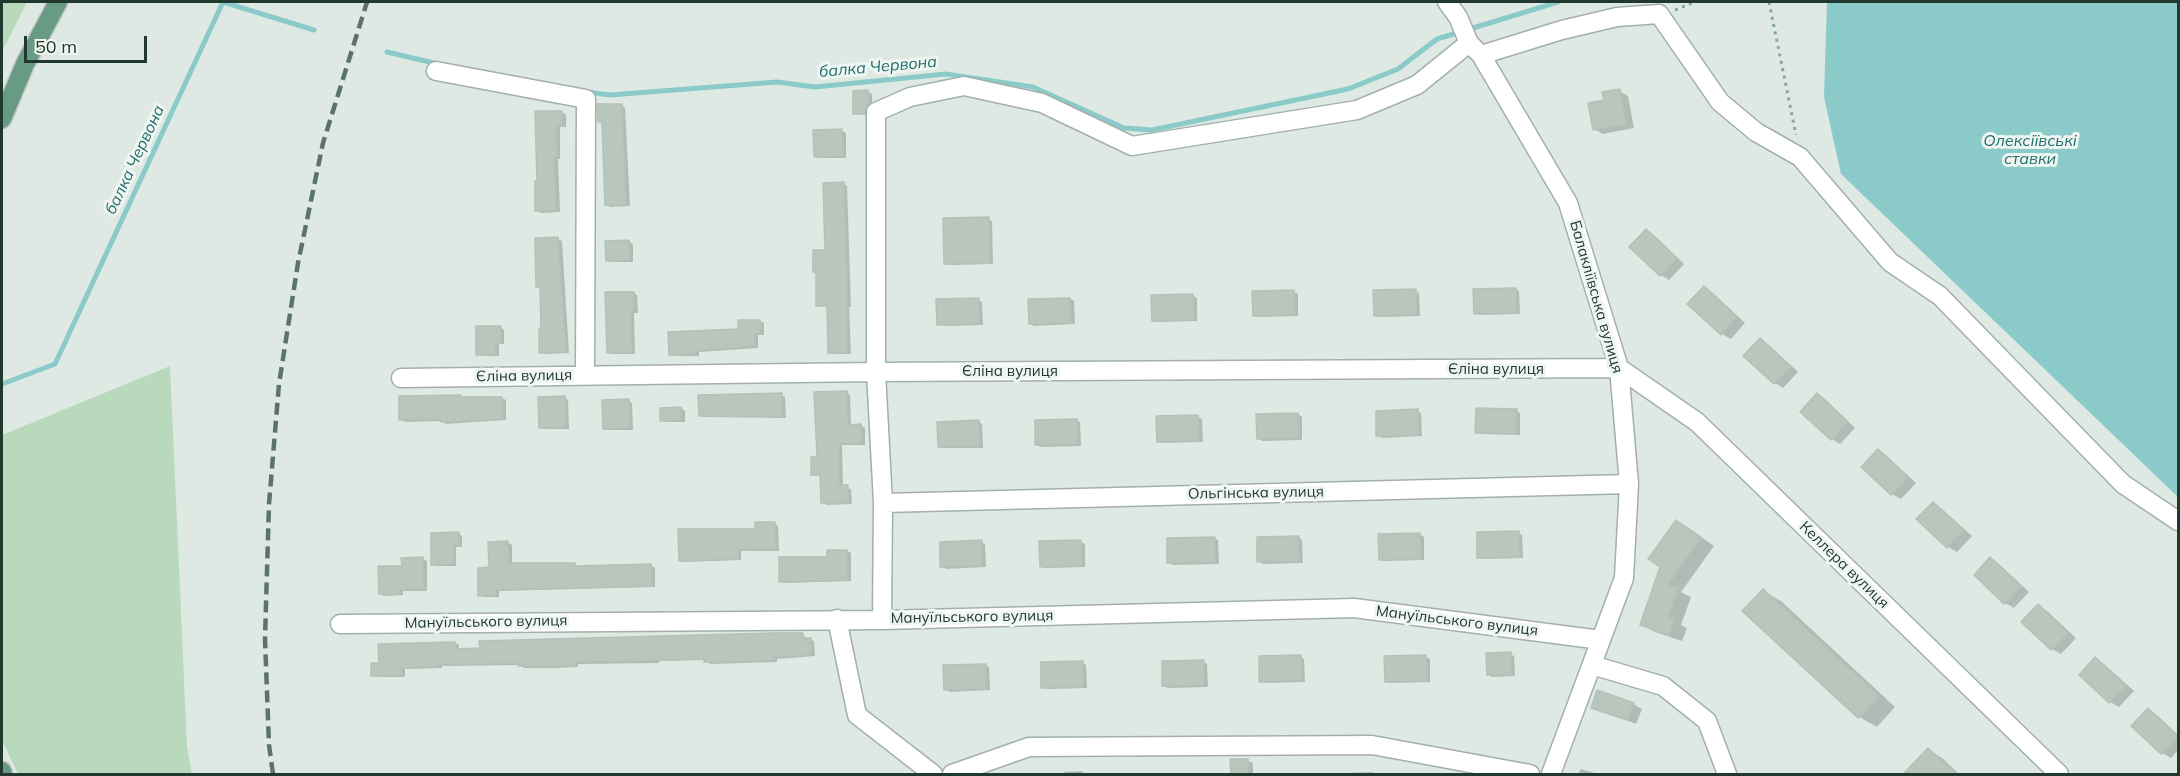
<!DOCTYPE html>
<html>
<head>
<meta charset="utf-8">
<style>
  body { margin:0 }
  #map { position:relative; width:2180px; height:776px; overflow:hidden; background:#dfe9e3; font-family:Mulish,sans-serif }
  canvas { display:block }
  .frame { position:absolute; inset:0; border:3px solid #21382e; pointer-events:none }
  .scale { position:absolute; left:24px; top:36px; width:123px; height:27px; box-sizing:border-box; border:3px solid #21382e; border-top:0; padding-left:8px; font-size:18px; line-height:21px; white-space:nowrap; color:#21382e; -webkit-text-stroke:4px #eff6f1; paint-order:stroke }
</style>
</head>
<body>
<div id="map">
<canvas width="2180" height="776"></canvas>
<div class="frame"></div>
<div class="scale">50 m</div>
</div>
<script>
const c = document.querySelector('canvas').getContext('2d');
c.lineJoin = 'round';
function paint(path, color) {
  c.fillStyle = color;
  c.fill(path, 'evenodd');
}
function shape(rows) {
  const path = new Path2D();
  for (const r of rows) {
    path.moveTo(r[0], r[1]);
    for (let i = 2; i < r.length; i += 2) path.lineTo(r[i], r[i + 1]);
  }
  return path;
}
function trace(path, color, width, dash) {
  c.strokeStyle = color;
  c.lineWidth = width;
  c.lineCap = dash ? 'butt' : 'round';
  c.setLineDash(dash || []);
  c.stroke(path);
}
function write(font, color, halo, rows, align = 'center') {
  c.font = font + ' Mulish,sans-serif';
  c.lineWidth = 6;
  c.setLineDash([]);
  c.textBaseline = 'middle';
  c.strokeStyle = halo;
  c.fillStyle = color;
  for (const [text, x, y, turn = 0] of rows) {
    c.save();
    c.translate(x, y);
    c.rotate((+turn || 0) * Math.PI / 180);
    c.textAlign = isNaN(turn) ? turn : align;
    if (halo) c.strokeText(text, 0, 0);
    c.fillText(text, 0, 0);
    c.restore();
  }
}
paint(shape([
  [2,2,27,2,2,52],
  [170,366,187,747,192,774,18,774,2,740,2,435]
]), '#b9d9bc');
paint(shape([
  [1827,2,2178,2,2178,497,1841,174,1824,97]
]), '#8acbca');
paint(shape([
  [1619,91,1628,96,1634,128,1603,134,1594,129,1606,101],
  [868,92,872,94,872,107,869,115,859,115,855,113],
  [621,105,625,108,630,206,610,207,606,204,603,124,599,122],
  [562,112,566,115,566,127,560,127,560,159,558,159,560,212,541,213,537,211,539,182,536,113],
  [842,131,846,133,846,158,819,158,816,156],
  [843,183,847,186,851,307,849,307,851,354,834,354,830,352,828,307,818,305,817,273,815,271,826,252],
  [988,219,992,221,993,264,949,265,945,263],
  [1647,231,1655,236,1684,264,1669,280,1661,275],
  [558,239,562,241,569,353,545,354,541,352,543,329,542,289,537,286],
  [629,242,633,244,633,262,611,262,607,260],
  [1704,288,1713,293,1745,323,1731,339,1722,334],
  [1515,289,1519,291,1520,314,1480,315,1476,313],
  [1415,291,1419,293,1420,316,1380,317,1376,315],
  [1294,292,1298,294,1298,316,1258,317,1254,315],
  [633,293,637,295,638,313,634,313,635,354,612,354,608,352],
  [1193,296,1197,298,1197,321,1157,322,1153,320],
  [1070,299,1074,301,1075,324,1034,326,1030,323],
  [978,300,982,302,983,325,943,326,939,324],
  [760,321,764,323,764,335,758,335,758,348,699,352,699,356,674,356,670,354,740,331],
  [500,327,504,330,504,344,499,344,499,356,482,356,478,354],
  [1760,340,1769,345,1798,372,1783,388,1775,383],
  [846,392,850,395,851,426,861,426,865,428,865,445,842,445,843,487,851,489,852,504,826,505,823,502,822,476,813,474],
  [781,395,785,397,786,418,704,417,700,415],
  [1817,395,1826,400,1855,428,1840,444,1832,439],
  [564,397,568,400,569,429,544,429,540,427],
  [502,398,506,400,506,420,446,424,442,421,405,422,401,419],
  [628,401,632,403,633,430,608,430,604,428],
  [681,408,685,411,685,422,665,422,662,420],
  [1417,411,1421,413,1422,436,1382,438,1378,435],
  [1516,411,1520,413,1520,435,1481,434,1477,432],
  [1298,414,1302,417,1302,440,1262,441,1258,438],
  [1198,417,1202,419,1203,442,1162,443,1159,441,1158,418],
  [1076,420,1080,422,1081,446,1041,447,1037,445],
  [979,422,982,424,983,448,943,448,939,446],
  [1878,451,1887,456,1916,483,1901,499,1892,494,1863,467],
  [1934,504,1942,509,1972,536,1957,552,1948,547],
  [774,523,778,526,779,551,741,551,741,560,684,562,680,560],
  [1690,529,1714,546,1681,592,1691,597,1681,625,1687,628,1682,641,1655,632,1642,624],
  [458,533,462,536,462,547,456,547,456,566,437,566,433,564],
  [1518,533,1522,535,1523,558,1483,559,1479,557],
  [1420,535,1424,537,1424,560,1384,561,1380,559],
  [1298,537,1302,540,1303,563,1263,564,1259,561],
  [1214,538,1218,540,1219,564,1173,565,1169,563],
  [981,542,985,544,986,567,946,569,942,566],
  [1081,542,1085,544,1085,567,1045,568,1041,566],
  [508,543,512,545,512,565,574,565,578,567,651,565,655,568,655,587,499,591,499,597,484,597,480,595,491,569],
  [847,551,851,553,851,581,785,583,781,581],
  [423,559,427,561,427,591,403,591,403,595,384,596,380,593,403,567],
  [1991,559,1999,564,2029,592,2014,608,2005,603],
  [1763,591,1781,601,1895,707,1877,727,1859,717],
  [2038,606,2047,611,2076,638,2061,654,2052,649,2023,622],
  [803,635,807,639,814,641,815,656,777,659,777,662,710,664,706,660,659,661,659,663,578,664,578,667,555,668,524,668,519,665,442,666,442,668,405,669,405,677,377,677,373,675,455,643,459,645,459,650],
  [1510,654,1514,656,1515,676,1492,677,1488,674],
  [1300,657,1304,659,1305,682,1265,683,1261,681],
  [1426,657,1430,659,1430,682,1390,683,1386,681],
  [2096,659,2104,664,2134,691,2119,707,2110,702],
  [1203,661,1207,664,1208,687,1168,688,1164,686],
  [1082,663,1086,665,1087,688,1047,689,1043,687],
  [985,665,989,667,990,690,950,692,946,689],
  [1633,704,1642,709,1636,724,1593,707],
  [2148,710,2157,715,2178,735,2178,750,2171,758,2162,753,2133,726],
  [1928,750,1942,758,1959,774,1914,774,1909,770],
  [1247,760,1253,763,1253,774,1232,774,1232,761],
  [1581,769,1598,774,1578,774],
  [1081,771,1087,774,1064,774,1064,772],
  [1372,772,1376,774,1345,774,1345,773]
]), '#0003');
trace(shape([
  [387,52,438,64],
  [586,92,610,95,777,82,815,87,946,74,1033,87,1124,128,1152,130,1348,89,1398,69,1437,39,1558,2],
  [2,384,55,364,223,2,314,30]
]), '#8acbca', 5);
const building = shape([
  [1620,89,1626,124,1593,130,1588,103,1604,100,1602,92,1620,89],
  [868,90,869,104,865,114,853,114,853,91,868,90],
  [597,104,622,104,626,205,605,205,602,122,598,122,597,104],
  [535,111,562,111,563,126,556,126,557,157,554,157,556,211,535,211,535,181,537,181,535,111],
  [842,129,843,156,814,157,813,130,842,129],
  [844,182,846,265,847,265,847,353,828,353,827,306,816,306,816,272,813,272,813,250,825,250,823,183,844,182],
  [989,217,990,263,944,264,943,218,989,217],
  [1646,229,1677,258,1660,276,1629,247,1646,229],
  [558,237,566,352,539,353,539,328,541,328,540,287,536,287,535,238,558,237],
  [629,240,630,260,606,261,605,241,629,240],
  [1704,286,1737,317,1721,335,1687,304,1704,286],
  [1516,288,1516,313,1474,314,1473,289,1516,288],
  [1416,289,1416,315,1374,316,1373,290,1416,289],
  [1294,290,1295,315,1253,316,1252,291,1294,290],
  [605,292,634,292,634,311,631,312,632,352,607,353,605,292],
  [1193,294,1194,320,1152,321,1151,295,1193,294],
  [979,298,979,324,937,325,936,299,979,298],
  [1070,298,1071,323,1029,324,1028,299,1070,298],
  [738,320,760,320,761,333,754,334,755,346,695,351,695,354,669,355,668,332,738,329,738,320],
  [476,326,501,326,501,343,495,343,496,354,476,355,476,326],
  [1760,338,1791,367,1774,384,1743,356,1760,338],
  [847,391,848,425,861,424,862,443,839,444,839,485,848,485,848,503,821,503,820,475,811,475,811,457,817,457,814,392,847,391],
  [782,393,782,416,699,416,698,395,782,393],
  [1817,393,1848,422,1831,440,1800,412,1817,393],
  [461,395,461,397,502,397,503,419,441,422,441,419,399,420,399,396,461,395],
  [565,396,565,427,539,428,538,397,565,396],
  [629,399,629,428,603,429,602,400,629,399],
  [681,407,681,420,660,421,660,408,681,407],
  [1476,408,1517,409,1516,434,1475,433,1476,408],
  [1418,409,1418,435,1376,436,1376,411,1418,409],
  [1298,413,1299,438,1257,439,1256,414,1298,413],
  [1198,415,1199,441,1157,442,1156,416,1198,415],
  [1077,419,1077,444,1035,445,1035,420,1077,419],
  [979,420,980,446,938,447,937,422,979,420],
  [1878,449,1908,477,1891,495,1861,467,1878,449],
  [1933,502,1964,530,1947,548,1916,519,1933,502],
  [1676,520,1701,537,1668,585,1678,588,1668,617,1674,619,1669,635,1640,625,1660,567,1648,559,1676,520],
  [755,522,775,522,776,549,738,550,738,559,679,561,678,529,755,529,755,522],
  [1519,531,1520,557,1477,558,1477,532,1519,531],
  [459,532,459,545,453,545,453,564,431,565,431,533,459,532],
  [1420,533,1421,559,1379,560,1378,534,1420,533],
  [1299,536,1299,561,1257,562,1257,537,1299,536],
  [1215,537,1215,562,1167,563,1167,538,1215,537],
  [982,540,982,566,940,567,940,542,982,540],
  [1081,540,1082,566,1040,567,1039,541,1081,540],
  [508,541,509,563,575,563,575,566,651,564,652,586,496,590,496,595,478,596,478,568,489,567,488,542,508,541],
  [827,550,847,550,848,580,779,582,779,557,827,557,827,550],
  [423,557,424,589,399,590,399,594,379,594,378,566,402,566,401,558,423,557],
  [1990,557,2021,586,2004,604,1974,575,1990,557],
  [1763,589,1879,696,1858,718,1742,611,1763,589],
  [2038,604,2068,633,2051,650,2021,622,2038,604],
  [773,633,803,633,803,638,811,638,811,655,774,657,774,660,728,662,704,662,704,659,575,662,575,666,518,666,518,663,438,665,438,667,401,668,402,675,371,676,371,663,379,663,378,644,455,642,455,649,480,648,479,641,773,633],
  [1511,652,1511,675,1487,675,1486,653,1511,652],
  [1301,655,1301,680,1259,682,1259,656,1301,655],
  [1426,655,1427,681,1385,682,1384,656,1426,655],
  [2095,657,2126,686,2109,703,2079,675,2095,657],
  [1204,660,1204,685,1162,686,1162,661,1204,660],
  [1083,661,1083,687,1041,688,1041,662,1083,661],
  [986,664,986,689,944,690,943,665,986,664],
  [1597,690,1634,703,1627,720,1591,708,1597,690],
  [2148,708,2178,737,2161,754,2131,726,2148,708],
  [1928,748,1956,774,1903,774,1928,748],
  [1230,759,1248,759,1248,774,1231,774,1230,759]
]);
paint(building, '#b8c6be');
trace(building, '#b2c2b9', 1.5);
const minor = shape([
  [1447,2,1458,17,1469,43,1481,55,1568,203,1619,368,1629,484,1624,578,1551,774],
  [1481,55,1562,30,1617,17,1659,14,1720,102,1756,132,1800,157,1890,262,1940,296,2123,484,2178,521],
  [436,71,586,99,585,374],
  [401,378,876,372,1619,368,1697,422,2059,774],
  [883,503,1629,484],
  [837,619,857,715,933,774],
  [882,620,883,503,876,372,876,112,910,97,964,86,1042,103,1132,146,1357,110,1417,85,1469,43],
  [340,624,882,620,1354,608,1601,640],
  [1592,665,1663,686,1707,721,1727,774],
  [952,774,1029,747,1372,745,1530,774]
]);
const major = shape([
  [2,119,25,64,58,2],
  [2,771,3,774]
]);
trace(minor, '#a2b0a9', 21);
trace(major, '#bcc3c0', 21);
trace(shape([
  [1769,2,1796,135],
  [1675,10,1695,2]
]), '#82aa97', 3, [3, 4.5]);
trace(minor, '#fff', 18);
trace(major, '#679b85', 18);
trace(shape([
  [273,774,269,745,265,639,269,504,279,384,298,263,323,143,367,2]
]), '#5c7369', 4.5, [12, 6]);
write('15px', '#21382e', '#eff6f1', [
  ["Балакліївська вулиця",1596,297,74],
  ["Єліна вулиця",1496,369],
  ["Єліна вулиця",1010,371],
  ["Єліна вулиця",524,376,-1],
  ["Ольгінська вулиця",1256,493,-1],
  ["Келлера вулиця",1844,565,44],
  ["Мануїльського вулиця",972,617,-1],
  ["Мануїльського вулиця",1457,621,7],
  ["Мануїльського вулиця",486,622,-1]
]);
write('italic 16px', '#216e6e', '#eff6f1', [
  ["балка Червона",878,67,-5],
  ["Олексіївські",2030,141],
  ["ставки",2030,159],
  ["балка Червона",135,160,-65]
]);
</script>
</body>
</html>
